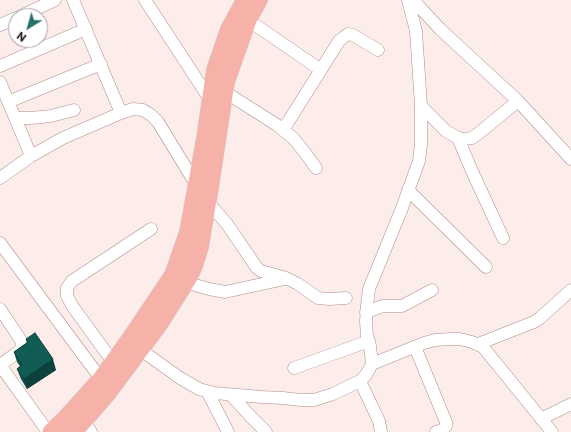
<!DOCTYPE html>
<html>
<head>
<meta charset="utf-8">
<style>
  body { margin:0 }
  #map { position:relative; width:571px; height:432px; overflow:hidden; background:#fcedeb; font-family:Commissioner,sans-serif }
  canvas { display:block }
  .north { position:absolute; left:8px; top:8px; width:40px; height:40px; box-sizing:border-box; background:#fff; border:1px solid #a5a0a0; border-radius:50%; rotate:217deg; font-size:11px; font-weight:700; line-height:16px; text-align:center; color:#1f1211 }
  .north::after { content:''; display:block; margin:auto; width:14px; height:18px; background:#276f67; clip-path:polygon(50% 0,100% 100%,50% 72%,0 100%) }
</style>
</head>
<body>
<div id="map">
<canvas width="571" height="432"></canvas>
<div class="north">N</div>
</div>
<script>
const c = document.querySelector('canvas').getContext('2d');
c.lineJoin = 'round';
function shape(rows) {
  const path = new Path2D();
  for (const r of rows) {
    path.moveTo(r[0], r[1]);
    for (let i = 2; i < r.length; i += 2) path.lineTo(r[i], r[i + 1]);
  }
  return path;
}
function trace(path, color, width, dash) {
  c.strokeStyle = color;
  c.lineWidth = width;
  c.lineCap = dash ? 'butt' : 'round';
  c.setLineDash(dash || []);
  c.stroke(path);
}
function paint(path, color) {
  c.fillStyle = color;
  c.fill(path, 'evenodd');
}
const minor = shape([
  [73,0,121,113],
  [145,0,211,101],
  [413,0,440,29,518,101,571,159],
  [21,16,55,0],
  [248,20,321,70],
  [0,25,16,18],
  [0,66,86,29],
  [0,82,31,156],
  [225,92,277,125,294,139,306,154,316,168],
  [8,102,101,64],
  [421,106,446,131,458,138,464,139,472,138,479,133,518,101],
  [15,118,31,118,51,116,74,110],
  [283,130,339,41,344,37,348,34,353,35,378,50],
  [458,138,471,169,503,238],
  [0,178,31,156,63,138,121,113,133,109,143,110,151,115,158,122,197,186],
  [408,190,486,267],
  [208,202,227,224,257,268,261,271,286,278,298,284,318,298,329,299,346,298],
  [0,243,101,379],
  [187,281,195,285,209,289,225,292,285,279],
  [0,309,22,342,21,350,0,365,48,432],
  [366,312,383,306,402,306,432,290],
  [478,344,534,322,540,318,561,299,571,290],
  [415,347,446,422,446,426,442,430,436,432],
  [141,350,180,378,199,389,214,393,262,397,283,398,301,400,314,400,333,394,360,381,366,375,372,364,370,346,367,336,366,321,367,305,369,289,402,208,419,161,421,144,421,106,416,31,408,0],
  [113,362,73,307,67,296,67,288,72,281,151,229],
  [372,364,424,343,435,340,451,339,460,339,472,342,483,347,552,432],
  [294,368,369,341],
  [360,381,379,421,381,432],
  [207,391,228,432],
  [231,395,251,417,266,432],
  [541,419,571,404],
  [84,422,91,432]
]);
const highway = shape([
  [51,432,63,421,101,379,130,339,173,275,188,232,205,138,215,70,229,29,245,0],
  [74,432,107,394,160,323,189,277,194,266,200,247,210,188,226,82,248,20,259,0]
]);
trace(minor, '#ad8c87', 13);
trace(highway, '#d2d0cf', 18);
trace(minor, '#fff', 12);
trace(highway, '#f6b1a8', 17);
paint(shape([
  [26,339,56,370,27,389,21,379,17,369,20,366,17,362,14,352,27,343]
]), '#0f5049');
paint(shape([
  [53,359,56,370,27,389,24,379]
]), '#0c413c');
const building = shape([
  [35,333,53,359,24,379,17,369,22,365,14,352,28,342,26,339,35,333]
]);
paint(building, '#115d55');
trace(building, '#0c413c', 1);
</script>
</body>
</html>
